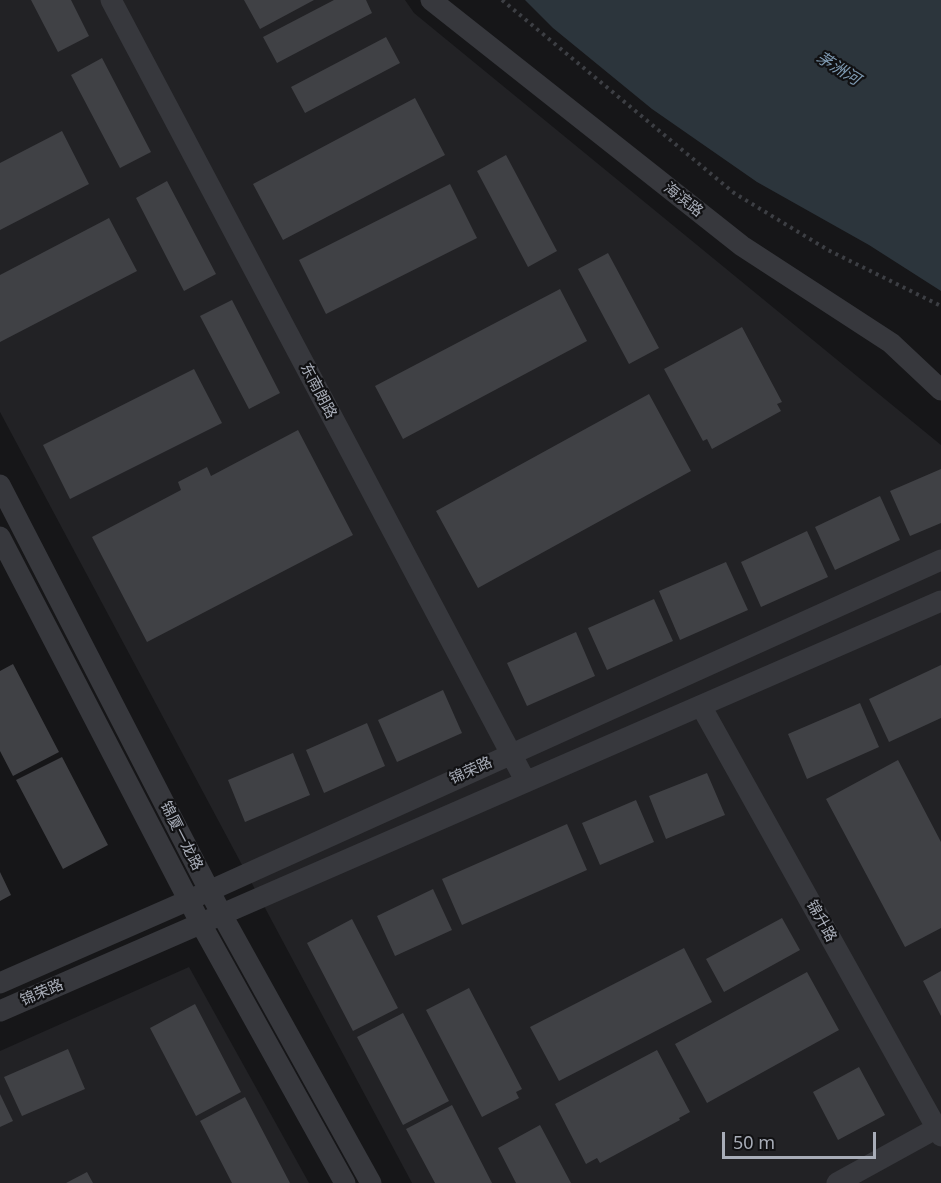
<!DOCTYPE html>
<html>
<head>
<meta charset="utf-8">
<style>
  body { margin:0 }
  #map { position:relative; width:941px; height:1183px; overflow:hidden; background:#161618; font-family:"Noto Sans",sans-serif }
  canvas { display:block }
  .scale { position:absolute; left:722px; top:1132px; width:154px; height:27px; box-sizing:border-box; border:3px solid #a8adb8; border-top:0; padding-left:8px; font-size:18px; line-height:21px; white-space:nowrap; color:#a8adb8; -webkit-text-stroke:4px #111113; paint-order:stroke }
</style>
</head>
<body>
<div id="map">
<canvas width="941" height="1183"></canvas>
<div class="scale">50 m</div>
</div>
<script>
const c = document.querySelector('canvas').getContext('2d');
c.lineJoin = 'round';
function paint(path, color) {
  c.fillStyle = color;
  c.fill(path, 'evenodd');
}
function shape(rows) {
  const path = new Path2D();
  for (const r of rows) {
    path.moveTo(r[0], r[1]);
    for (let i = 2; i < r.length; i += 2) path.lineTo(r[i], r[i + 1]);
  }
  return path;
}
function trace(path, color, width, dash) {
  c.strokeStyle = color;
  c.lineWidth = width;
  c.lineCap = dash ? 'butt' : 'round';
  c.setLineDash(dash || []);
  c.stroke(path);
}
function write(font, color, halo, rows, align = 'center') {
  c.font = font + ' "Noto Sans","Noto Sans SC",sans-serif';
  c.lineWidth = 4.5;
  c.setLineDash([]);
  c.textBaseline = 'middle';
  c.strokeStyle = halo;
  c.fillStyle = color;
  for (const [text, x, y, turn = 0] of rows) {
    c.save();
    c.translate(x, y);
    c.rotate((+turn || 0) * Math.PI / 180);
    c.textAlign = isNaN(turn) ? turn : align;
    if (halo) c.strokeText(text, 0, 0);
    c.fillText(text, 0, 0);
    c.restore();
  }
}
paint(shape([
  [0,0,405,0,414,13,941,445,941,1183,412,1183,0,412],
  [189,967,309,1183,0,1183,0,1051]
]), '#222225');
paint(shape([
  [525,0,941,0,941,291,869,245,757,182,652,109,553,28]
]), '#2c353c');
paint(shape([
  [31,0,71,0,89,36,58,52],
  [244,0,314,0,260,29],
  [334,0,366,0,372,13,277,63,263,37],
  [386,37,400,63,305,113,291,87],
  [102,58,151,152,120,168,71,75],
  [415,98,445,155,283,240,253,184],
  [62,131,89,184,0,230,0,163],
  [506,155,557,251,528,267,477,171],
  [167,181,216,274,184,291,136,198],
  [450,184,477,238,326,314,299,260],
  [109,218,137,271,0,342,0,275],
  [608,253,659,348,629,364,578,269],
  [560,289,587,341,403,439,375,386],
  [232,300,280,393,249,409,200,316],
  [742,327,782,402,777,404,781,411,712,449,707,439,703,441,664,369],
  [194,369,222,423,70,499,43,445],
  [649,394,691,471,478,588,436,511],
  [298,430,353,535,147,642,92,537,181,490,178,482,207,467,211,476],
  [941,469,941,523,910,536,890,491],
  [880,496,900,540,835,570,815,527],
  [807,531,828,577,761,607,741,562],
  [726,562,748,610,680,640,659,591],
  [654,599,673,641,607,670,588,628],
  [576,632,595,676,527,706,507,663],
  [13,664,59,752,13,776,0,751,0,671],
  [941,665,941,718,889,742,869,699],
  [443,690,462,733,397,762,378,720],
  [860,703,879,747,807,779,788,734],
  [367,723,385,766,324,793,306,750],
  [293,753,310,795,245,822,228,780],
  [62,757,108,845,63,869,16,780],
  [898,760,941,842,941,928,905,947,826,799],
  [707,773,725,815,666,839,649,796],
  [636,800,654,842,600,865,582,823],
  [567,824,587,870,462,925,442,879],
  [0,872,11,895,0,901],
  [433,889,452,930,395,956,377,916],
  [782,918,800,950,724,992,706,959],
  [352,919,398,1008,353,1031,307,943],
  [684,948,712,1002,559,1081,530,1027],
  [941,971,941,1016,923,981],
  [807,972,839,1030,707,1103,675,1044],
  [469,988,522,1089,516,1092,519,1098,482,1117,426,1010],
  [195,1004,241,1092,196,1116,150,1028],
  [403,1013,449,1101,403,1125,357,1037],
  [68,1049,85,1089,22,1116,4,1077],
  [657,1050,690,1112,679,1118,680,1120,600,1163,597,1158,586,1164,555,1104],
  [859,1067,885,1115,838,1140,813,1092],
  [0,1094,13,1121,0,1127],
  [245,1097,290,1183,232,1183,200,1121],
  [452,1105,492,1183,435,1183,406,1129],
  [540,1125,571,1183,516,1183,498,1148],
  [87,1172,93,1183,66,1183]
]), '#404145');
trace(shape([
  [502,0,734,193,828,250,941,306]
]), '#3d3f44', 4, [3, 4.5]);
trace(shape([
  [111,0,526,782],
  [431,0,742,246,891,343,941,390],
  [0,485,222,915,371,1183],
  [0,537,201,924,345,1183],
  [701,706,941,1136],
  [0,983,189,900,941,560],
  [0,1011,941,601],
  [837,1183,937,1128]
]), '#37383d', 21);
write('15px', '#a8adb8', '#111113', [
  ["海滨路",683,200,38],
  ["东南朗路",318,391,62],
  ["锦荣路",471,771,-24],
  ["锦厦一龙路",181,836,63],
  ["锦升路",821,921,61],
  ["锦荣路",42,993,-23]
]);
write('italic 16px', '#7f9bb3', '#111113', [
  ["茅洲河",838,69,32]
]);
</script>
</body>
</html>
